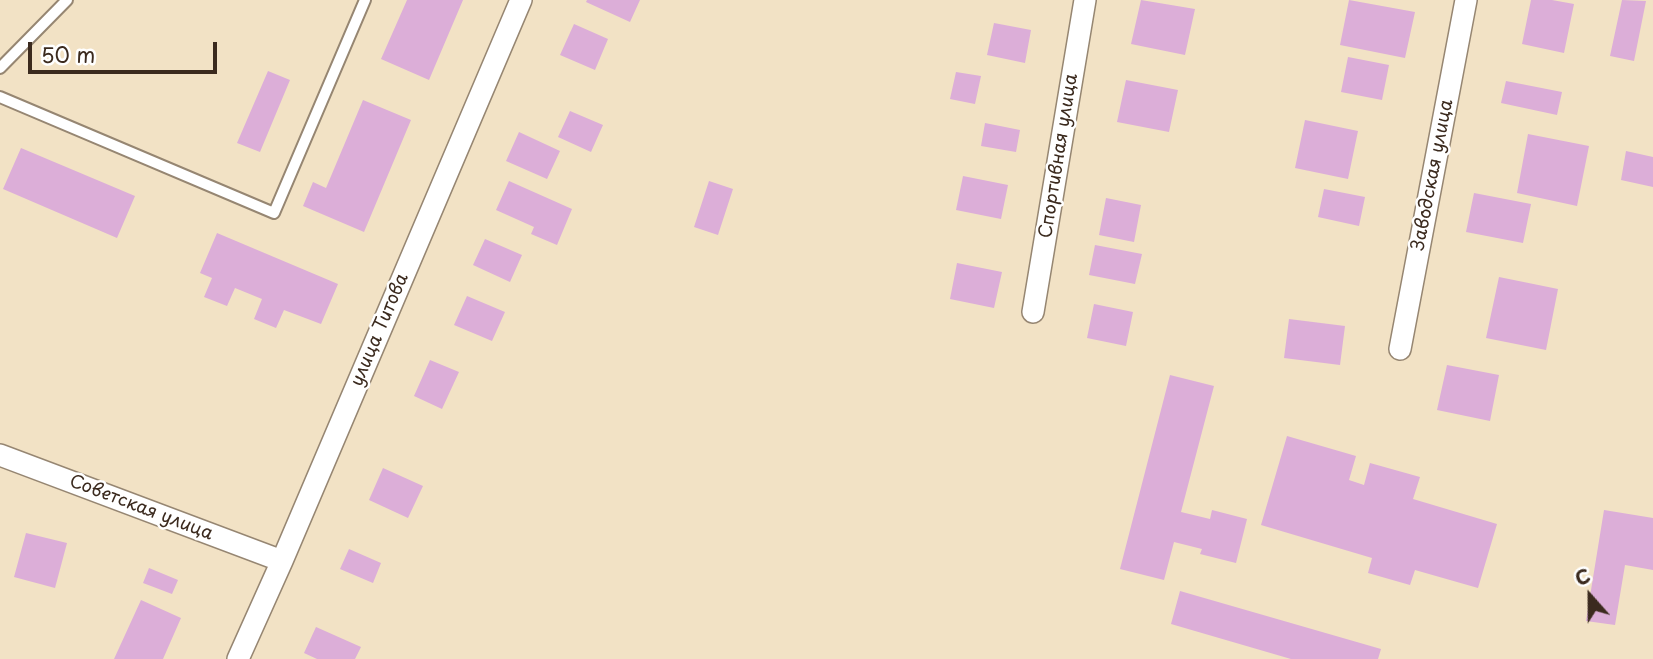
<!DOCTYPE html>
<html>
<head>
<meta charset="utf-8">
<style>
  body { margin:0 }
  #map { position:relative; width:1653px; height:659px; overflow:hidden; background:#f2e2c5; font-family:"Playpen Sans",sans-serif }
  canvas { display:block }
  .north { position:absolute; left:1555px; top:561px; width:70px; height:70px; -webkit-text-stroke:5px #fff; paint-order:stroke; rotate:339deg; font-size:19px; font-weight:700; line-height:28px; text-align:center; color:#3b2a1e }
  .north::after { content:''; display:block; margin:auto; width:24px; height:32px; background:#3b2a1e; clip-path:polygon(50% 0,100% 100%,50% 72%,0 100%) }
  .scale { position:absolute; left:28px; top:42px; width:189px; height:32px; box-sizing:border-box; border:4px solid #3b2a1e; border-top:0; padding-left:9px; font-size:21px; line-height:24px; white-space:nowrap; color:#3b2a1e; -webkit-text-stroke:5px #fff; paint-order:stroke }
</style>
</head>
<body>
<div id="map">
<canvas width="1653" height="659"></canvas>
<div class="north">С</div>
<div class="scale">50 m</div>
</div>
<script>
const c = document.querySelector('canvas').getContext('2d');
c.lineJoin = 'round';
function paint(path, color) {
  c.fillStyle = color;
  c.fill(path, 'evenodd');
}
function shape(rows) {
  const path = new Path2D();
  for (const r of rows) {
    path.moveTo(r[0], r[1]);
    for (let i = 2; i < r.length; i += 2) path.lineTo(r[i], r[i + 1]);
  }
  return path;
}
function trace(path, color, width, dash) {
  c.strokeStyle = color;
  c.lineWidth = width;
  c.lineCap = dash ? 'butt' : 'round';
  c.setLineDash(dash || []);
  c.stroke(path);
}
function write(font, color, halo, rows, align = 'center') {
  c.font = font + ' "Playpen Sans",sans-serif';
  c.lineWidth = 5;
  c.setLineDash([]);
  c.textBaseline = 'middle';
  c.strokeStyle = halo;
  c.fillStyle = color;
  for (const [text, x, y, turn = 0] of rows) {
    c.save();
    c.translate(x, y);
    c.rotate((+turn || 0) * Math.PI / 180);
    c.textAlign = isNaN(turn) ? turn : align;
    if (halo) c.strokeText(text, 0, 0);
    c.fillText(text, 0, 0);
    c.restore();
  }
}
paint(shape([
  [407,0,463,0,429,80,381,59],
  [587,0,640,0,630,22,586,2],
  [1141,0,1195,9,1185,55,1131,44],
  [1349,0,1415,12,1405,58,1340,45],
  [1531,0,1552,0,1574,4,1564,53,1522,44],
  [1622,0,1646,1,1634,61,1610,56],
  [994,23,1031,30,1025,63,987,55],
  [574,24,608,39,595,70,560,55],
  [1348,57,1389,65,1382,100,1341,92],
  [268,71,290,80,260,152,237,143],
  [956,72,981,76,975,104,950,99],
  [1126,80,1178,90,1169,132,1117,122],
  [1506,81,1562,92,1557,115,1501,103],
  [363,100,411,120,364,232,303,206,313,182,326,188],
  [570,111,603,125,591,152,558,137],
  [1305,120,1358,131,1348,179,1295,168],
  [985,123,1020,130,1016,152,981,146],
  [519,132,560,151,547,179,506,161],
  [1528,134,1589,146,1577,206,1517,193],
  [21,148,135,196,117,238,3,189],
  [1626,151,1653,157,1653,187,1621,180],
  [963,176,1008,185,1001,219,956,210],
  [509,181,572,209,557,245,531,234,534,227,496,210],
  [709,181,733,189,718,235,694,227],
  [1324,189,1365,197,1359,226,1318,217],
  [1474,193,1531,204,1523,243,1466,232],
  [1106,198,1141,205,1134,242,1099,235],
  [217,233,338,284,321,324,284,310,276,328,254,319,262,299,235,288,227,306,204,297,212,278,200,273],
  [485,239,522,255,510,282,473,265],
  [1095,245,1142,254,1135,284,1089,275],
  [957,263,1002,272,994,308,950,299],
  [1499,277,1558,289,1546,350,1486,338],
  [467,296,505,312,492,341,454,325],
  [1094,304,1133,312,1126,346,1087,338],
  [1289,319,1345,326,1340,365,1284,358],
  [430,360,459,372,442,409,414,396],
  [1447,365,1499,375,1490,421,1437,410],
  [1170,375,1214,386,1181,512,1210,519,1212,510,1247,519,1236,563,1200,554,1202,549,1174,542,1164,580,1120,569],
  [1287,436,1356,456,1349,480,1364,485,1370,463,1420,477,1413,499,1497,524,1478,588,1415,570,1410,585,1368,573,1372,558,1261,525],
  [383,468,423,486,408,518,369,500],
  [1604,510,1653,518,1653,570,1625,565,1615,625,1586,621],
  [26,533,67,543,55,588,14,577],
  [349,549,381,563,373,583,340,569],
  [149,568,178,580,172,594,143,583],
  [1180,591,1381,649,1378,659,1291,659,1171,624],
  [141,600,181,618,163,659,114,659],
  [316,627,361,647,355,659,317,659,304,653]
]), '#dcaed8');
const lane = shape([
  [0,68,67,0],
  [0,97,274,213,365,0]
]);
const street = shape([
  [1033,312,1085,0],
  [1400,349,1466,0],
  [0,455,282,561],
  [238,659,282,561,521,0]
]);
trace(lane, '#968672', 14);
trace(street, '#968672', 24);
trace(lane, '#fff', 10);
trace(street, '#fff', 21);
write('18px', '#3b2a1e', '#fff', [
  ["Спортивная улица",1059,156,-81],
  ["Заводская улица",1433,175,-79],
  ["улица Титова",380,330,-67],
  ["Советская улица",141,508,21]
]);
</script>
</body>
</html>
